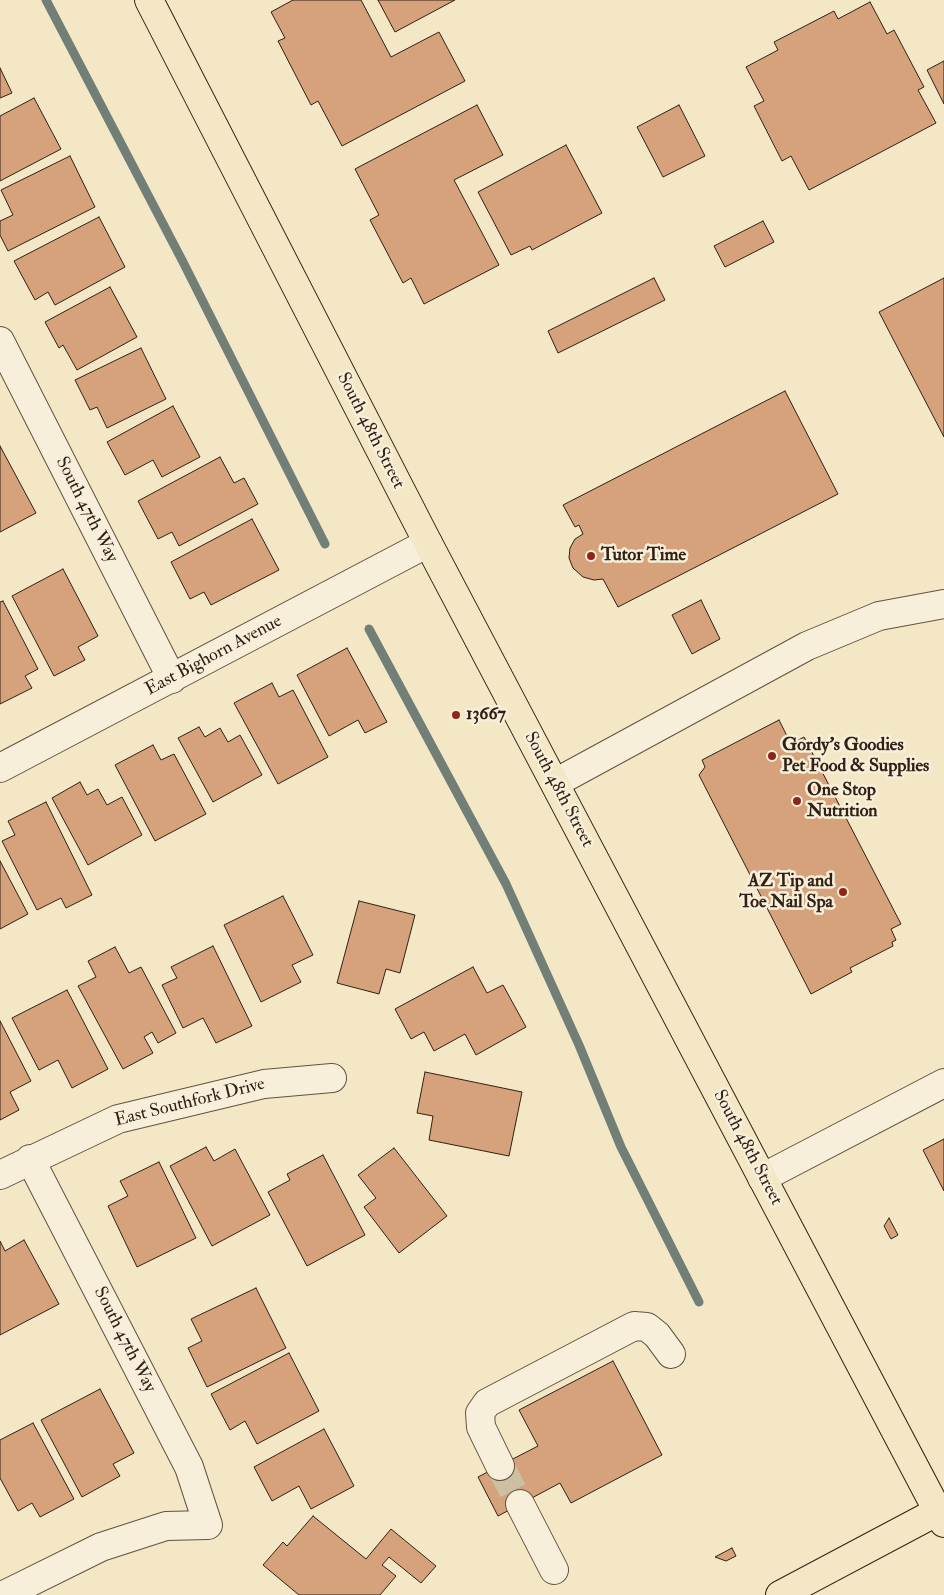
<!DOCTYPE html>
<html>
<head>
<meta charset="utf-8">
<style>
  body { margin:0 }
  canvas { display:block; background:#f3e7c6 }
</style>
</head>
<body>
<canvas width="944" height="1595"></canvas>
<script>
const c = document.querySelector('canvas').getContext('2d');
c.lineJoin = 'round';
function shape(rows) {
  const path = new Path2D();
  for (const r of rows) {
    path.moveTo(r[0], r[1]);
    for (let i = 2; i < r.length; i += 2) path.lineTo(r[i], r[i + 1]);
  }
  return path;
}
function trace(path, color, width, dash) {
  c.strokeStyle = color;
  c.lineWidth = width;
  c.lineCap = dash ? 'butt' : 'round';
  c.setLineDash(dash || []);
  c.stroke(path);
}
function paint(path, color) {
  c.fillStyle = color;
  c.fill(path, 'evenodd');
}
function write(font, color, halo, rows, align = 'center') {
  c.font = font + ' "IM FELL Double Pica",serif';
  c.lineWidth = 5;
  c.setLineDash([]);
  c.textBaseline = 'middle';
  c.strokeStyle = halo;
  c.fillStyle = color;
  for (const [text, x, y, turn = 0] of rows) {
    c.save();
    c.translate(x, y);
    c.rotate((+turn || 0) * Math.PI / 180);
    c.textAlign = isNaN(turn) ? turn : align;
    if (halo) c.strokeText(text, 0, 0);
    c.fillText(text, 0, 0);
    c.restore();
  }
}
trace(shape([
  [46,0,183,262,325,544],
  [369,629,506,884,579,1045,621,1147,699,1302]
]), '#717f77', 9);
const building = shape([
  [293,0,361,0,391,57,439,32,465,81,342,146,318,101,311,105,278,41,285,38,271,12,293,0],
  [378,0,455,0,395,32,378,0],
  [870,2,887,34,894,30,924,87,918,90,936,123,809,190,791,156,782,161,754,106,764,101,746,67,778,50,774,42,834,11,838,19,870,2],
  [944,61,944,104,927,70,944,61],
  [0,68,12,93,0,98,0,68],
  [34,98,61,149,0,181,0,116,34,98],
  [477,105,503,155,454,180,499,265,424,304,411,278,403,283,370,220,379,215,355,169,477,105],
  [679,105,705,156,663,177,637,127,679,105],
  [566,145,602,213,532,250,530,246,511,255,478,192,566,145],
  [70,156,95,207,8,251,0,235,0,221,13,215,1,190,70,156],
  [99,217,125,267,55,305,48,292,35,300,14,261,99,217],
  [763,221,774,242,725,267,714,246,763,221],
  [654,278,665,300,558,353,548,331,654,278],
  [944,278,944,437,879,312,944,278],
  [110,287,137,337,77,370,63,345,59,348,45,322,110,287],
  [141,348,166,399,107,428,97,407,90,410,75,380,141,348],
  [785,391,838,494,618,607,603,579,594,580,583,577,573,568,569,558,570,548,575,539,583,534,579,525,575,527,563,505,785,391],
  [173,406,200,457,162,477,153,460,125,475,107,442,173,406],
  [0,446,36,513,0,532,0,446],
  [220,457,234,483,244,478,258,504,179,546,172,532,158,539,138,501,220,457],
  [252,519,279,570,211,605,204,592,190,599,171,562,252,519],
  [63,569,98,636,78,647,85,660,54,676,12,596,63,569],
  [701,600,720,639,692,654,672,615,701,600],
  [3,601,38,669,25,676,32,688,0,704,0,602,3,601],
  [347,648,387,722,365,733,358,720,329,736,297,675,347,648],
  [272,683,279,697,293,690,328,757,278,784,234,703,272,683],
  [779,720,791,744,804,737,901,924,891,929,896,940,892,942,893,946,850,968,852,972,811,994,699,775,705,767,702,760,779,720],
  [199,727,205,737,220,728,228,742,240,735,262,775,213,802,178,738,199,727],
  [153,745,161,760,174,754,206,814,155,841,115,765,153,745],
  [80,782,87,795,98,789,107,805,122,797,142,835,88,865,52,798,80,782],
  [46,802,92,895,66,908,61,898,37,910,2,841,15,835,8,821,46,802],
  [0,861,28,914,0,929,0,861],
  [283,896,313,955,292,965,301,982,261,1002,224,925,283,896],
  [359,901,415,915,400,973,386,969,379,994,337,983,359,901],
  [213,946,252,1026,216,1043,203,1018,183,1028,162,985,177,978,171,967,213,946],
  [115,947,129,973,141,967,176,1033,158,1043,152,1032,144,1037,153,1053,123,1069,78,986,96,977,88,961,115,947],
  [473,967,487,993,503,985,526,1027,476,1055,465,1034,434,1051,424,1032,411,1039,395,1009,473,967],
  [67,990,108,1069,72,1088,58,1060,39,1070,12,1018,67,990],
  [0,1021,31,1081,10,1092,19,1110,0,1120,0,1021],
  [425,1072,522,1092,509,1156,429,1140,433,1116,417,1113,425,1072],
  [944,1139,944,1191,923,1150,944,1139],
  [206,1147,214,1161,235,1149,270,1215,212,1246,170,1166,206,1147],
  [394,1148,447,1216,399,1253,364,1207,376,1198,358,1175,394,1148],
  [323,1155,365,1235,307,1266,268,1192,290,1180,287,1174,323,1155],
  [159,1162,196,1238,137,1267,108,1206,128,1196,120,1181,159,1162],
  [889,1218,898,1235,891,1239,884,1226,889,1218],
  [24,1240,59,1304,0,1335,0,1241,5,1251,24,1240],
  [256,1288,286,1348,207,1387,188,1348,202,1341,191,1319,256,1288],
  [289,1353,319,1411,257,1444,245,1421,230,1430,211,1394,289,1353],
  [613,1361,662,1455,571,1503,560,1483,498,1516,478,1477,538,1446,519,1410,613,1361],
  [100,1389,134,1453,113,1464,120,1476,82,1497,41,1420,100,1389],
  [33,1423,74,1499,40,1517,32,1503,18,1511,0,1478,0,1440,33,1423],
  [324,1429,354,1486,311,1509,299,1486,272,1501,254,1467,324,1429],
  [313,1516,366,1559,391,1529,436,1566,421,1583,389,1557,382,1565,396,1576,380,1595,299,1595,263,1565,283,1542,287,1546,313,1516],
  [732,1548,736,1556,726,1561,715,1557,732,1548]
]);
paint(building, '#d6a27b');
trace(building, '#312013', 1);
trace(shape([
  [500,1466,520,1504]
]), '#ccbfa2', 28, [28, 14]);
const minor = shape([
  [0,341,172,679],
  [0,768,428,543],
  [555,783,807,646,879,616,944,604],
  [0,1175,118,1119,264,1084,332,1078],
  [762,1178,944,1083],
  [500,1466,481,1427,480,1413,487,1403,634,1326,647,1327,657,1335,671,1354],
  [520,1504,554,1570],
  [4,1595,101,1547,166,1526,208,1525,189,1467,30,1159]
]);
const major = shape([
  [149,0,428,543,944,1523],
  [780,1595,944,1508]
]);
trace(minor, '#625240', 30);
trace(major, '#312013', 30);
trace(minor, '#f7efda', 28);
trace(major, '#f3e7c6', 28);
for (const [x, y, r, color] of [
  [591,556,5,"#8f2418"],
  [456,715,5,"#8f2418"],
  [772,756,5,"#8f2418"],
  [797,801,5,"#8f2418"],
  [843,892,5,"#8f2418"]
]) {
  const dot = new Path2D();
  dot.arc(x, y, r, 0, 2 * Math.PI);
  c.fillStyle = color;
  c.fill(dot);
  trace(dot, '#f7efda', 2);
}
write('18px', '#312013', '#f7efda', [
  ["South 48th Street",370,431,63],
  ["South 47th Way",86,510,63],
  ["East Bighorn Avenue",214,656,-28],
  ["South 48th Street",558,790,62],
  ["East Southfork Drive",190,1103,-14],
  ["South 48th Street",747,1148,62],
  ["South 47th Way",124,1340,63]
]);
write('bold 18px', '#312013', '#f7efda', [
  ["Tutor Time",601,556],
  ["13667",466,715],
  ["Gordy's Goodies",782,746],
  ["Pet Food & Supplies",782,767],
  ["One Stop",807,791],
  ["Nutrition",807,812],
  ["AZ Tip and",833,882,"right"],
  ["Toe Nail Spa",833,903,"right"]
], 'left');
</script>
</body>
</html>
